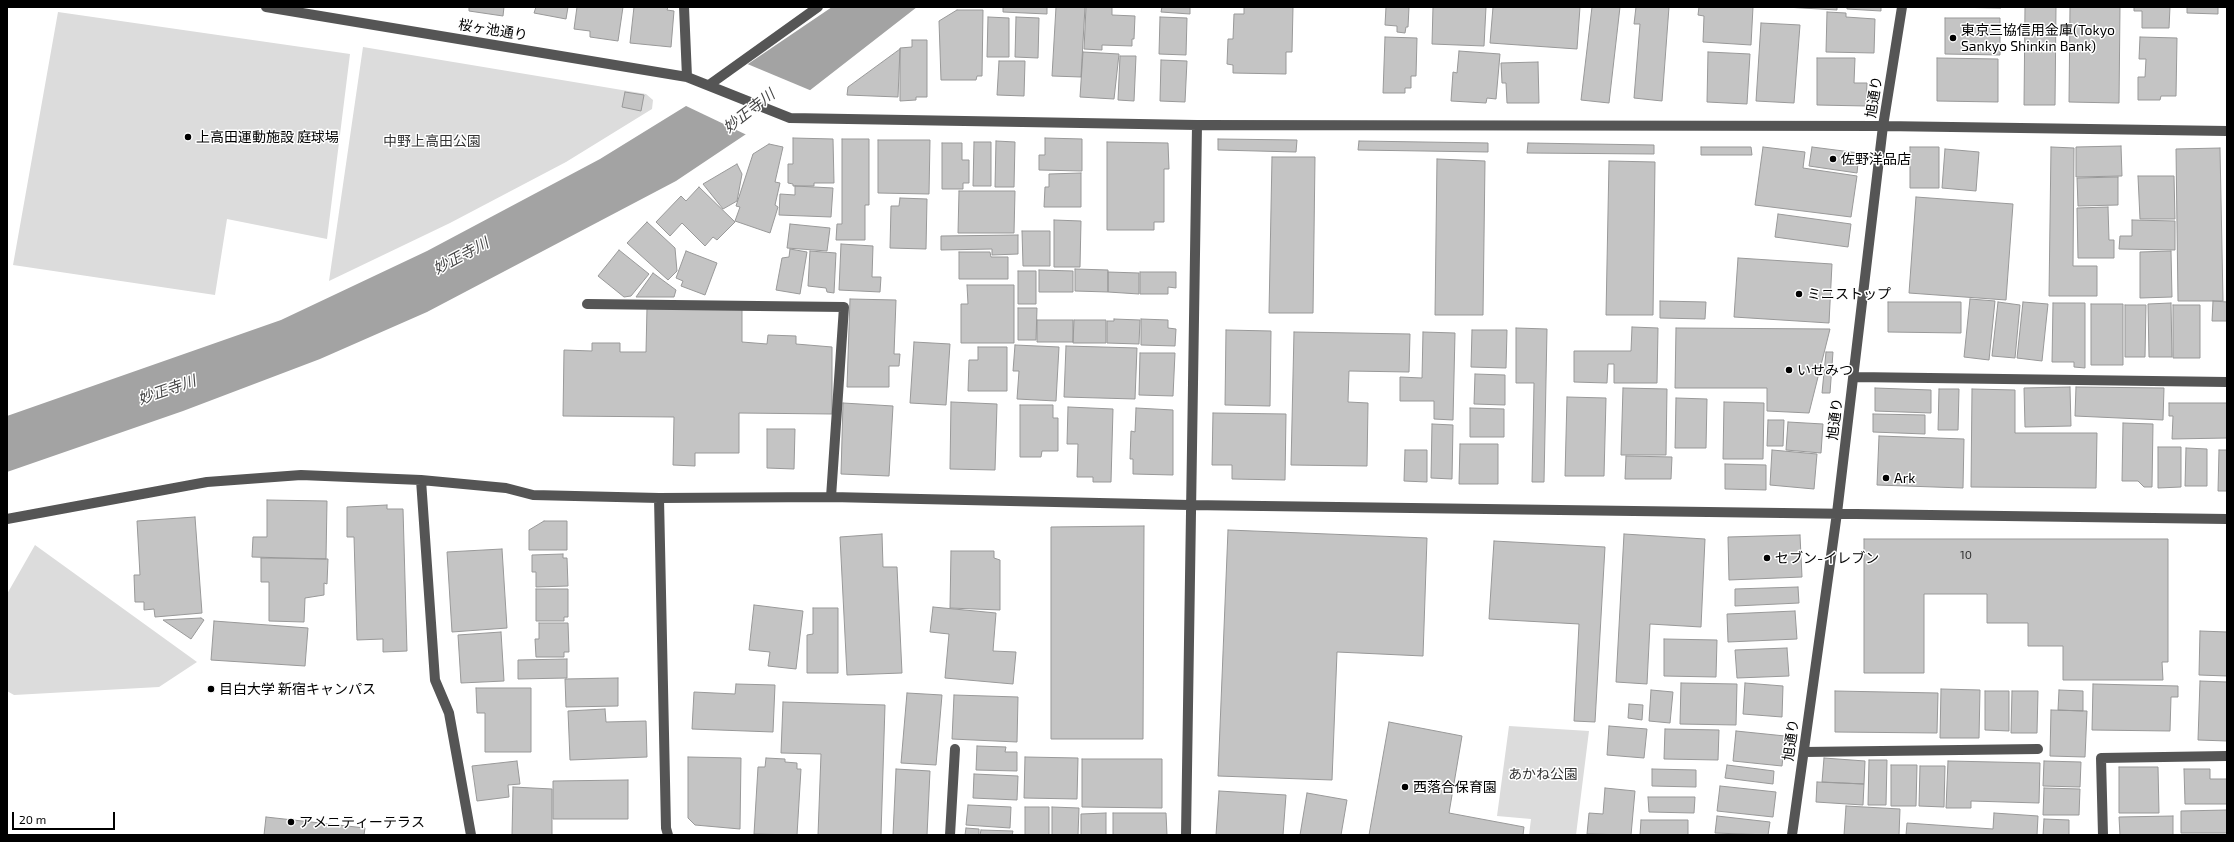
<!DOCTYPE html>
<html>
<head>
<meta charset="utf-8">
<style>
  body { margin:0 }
  #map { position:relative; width:2234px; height:842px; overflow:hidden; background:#fff; font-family:"Exo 2",sans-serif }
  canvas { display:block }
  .frame { position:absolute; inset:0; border:8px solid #000; pointer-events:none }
  .scale { position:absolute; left:12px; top:812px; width:103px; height:18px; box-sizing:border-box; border:2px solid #000; border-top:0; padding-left:5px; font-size:12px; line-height:14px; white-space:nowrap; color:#000; -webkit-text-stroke:3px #fff; paint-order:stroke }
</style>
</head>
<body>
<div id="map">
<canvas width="2234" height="842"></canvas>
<div class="frame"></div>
<div class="scale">20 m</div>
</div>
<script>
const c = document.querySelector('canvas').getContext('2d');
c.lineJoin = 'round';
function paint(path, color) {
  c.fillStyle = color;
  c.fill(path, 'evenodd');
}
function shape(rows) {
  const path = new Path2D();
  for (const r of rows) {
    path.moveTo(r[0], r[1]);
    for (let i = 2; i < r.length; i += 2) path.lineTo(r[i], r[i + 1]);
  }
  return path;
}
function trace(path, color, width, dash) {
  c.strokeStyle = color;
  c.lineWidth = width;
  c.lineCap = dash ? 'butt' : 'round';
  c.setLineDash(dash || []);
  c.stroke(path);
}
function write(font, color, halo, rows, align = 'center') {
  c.font = font + ' "Exo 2","Noto Sans JP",sans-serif';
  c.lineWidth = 3;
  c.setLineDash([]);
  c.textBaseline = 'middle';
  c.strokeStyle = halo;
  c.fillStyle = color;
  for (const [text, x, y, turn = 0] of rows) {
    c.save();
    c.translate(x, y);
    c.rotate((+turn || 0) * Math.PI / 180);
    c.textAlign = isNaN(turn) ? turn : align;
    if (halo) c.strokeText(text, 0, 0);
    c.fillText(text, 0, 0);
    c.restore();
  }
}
paint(shape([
  [58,12,350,54,327,239,227,219,215,295,13,265],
  [363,47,646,94,653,100,652,109,566,162,450,223,329,281],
  [35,545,197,662,159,687,14,695,7,691,7,594],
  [1509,726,1589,731,1576,835,1529,835,1531,819,1497,816]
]), '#dcdcdc');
paint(shape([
  [832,7,917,7,800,98,676,181,427,312,320,359,183,411,7,472,7,416,281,320,427,251,600,159,686,106]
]), '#a3a3a3');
paint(shape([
  [745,63,812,91,749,136,684,105]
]), '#fff');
const building = shape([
  [469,7,504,7,503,16,469,11,469,7],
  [536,7,568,7,566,19,534,13,536,7],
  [577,7,623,7,618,41,590,37,590,31,574,29,577,7],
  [634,7,668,7,667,10,674,11,671,47,630,43,634,7],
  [1003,7,1047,7,1047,14,1003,12,1003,7],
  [1056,7,1085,7,1081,77,1052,76,1056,7],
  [1086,7,1112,7,1112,15,1135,16,1134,39,1132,39,1132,46,1102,45,1102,50,1084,49,1086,7],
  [1162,7,1190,7,1190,14,1161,12,1162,7],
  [1244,7,1293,7,1292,52,1286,52,1286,74,1233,73,1233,65,1227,64,1228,39,1233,39,1234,14,1244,14,1244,7],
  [1386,7,1409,7,1408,27,1406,27,1405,33,1397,32,1397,26,1385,25,1386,7],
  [1433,7,1486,7,1484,46,1432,44,1433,7],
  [1493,7,1580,7,1577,49,1490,43,1493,7],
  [1592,7,1620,7,1609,103,1581,100,1592,7],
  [1636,7,1669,7,1662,101,1634,98,1640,24,1634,24,1636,7],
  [1699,7,1753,7,1751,45,1703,42,1704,16,1698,15,1699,7],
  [1785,7,1837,7,1837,10,1785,7],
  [1847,7,1881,7,1881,11,1847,9,1847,7],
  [1947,7,2001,7,2001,8,1947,7],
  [2025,7,2056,7,2055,105,2024,105,2025,7],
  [2070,7,2120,7,2119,103,2069,102,2070,7],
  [2134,7,2170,7,2169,28,2142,28,2142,11,2134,11,2134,7],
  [2182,7,2218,7,2218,14,2187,13,2187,7,2182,7],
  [957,10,983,10,982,76,977,76,976,80,941,80,939,21,957,10],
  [1827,12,1846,13,1846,17,1875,19,1874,53,1826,52,1827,12],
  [988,17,1009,18,1009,57,987,57,988,17],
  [1016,17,1039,18,1038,58,1015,57,1016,17],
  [1160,17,1187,18,1186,55,1159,54,1160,17],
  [1945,18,2000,18,2000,55,1945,54,1945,18],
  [1761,23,1800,25,1794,103,1756,101,1761,23],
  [1385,37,1417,38,1416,76,1411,76,1411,88,1405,88,1405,93,1383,93,1385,37],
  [2140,37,2177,38,2176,96,2161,96,2160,100,2138,100,2138,77,2145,77,2146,59,2139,59,2140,37],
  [912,40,927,40,927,97,916,97,916,100,900,101,900,48,912,47,912,40],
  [900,49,898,97,847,95,848,87,900,49],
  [1459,51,1500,54,1496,99,1487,98,1486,103,1451,101,1453,72,1457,73,1459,51],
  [1083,52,1119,54,1114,99,1080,97,1083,52],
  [1708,52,1750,54,1747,104,1707,102,1708,52],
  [1120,56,1136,56,1134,101,1118,100,1120,56],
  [1817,58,1855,58,1854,83,1867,83,1866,106,1817,105,1817,58],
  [1937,58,1998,59,1998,102,1937,101,1937,58],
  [1161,60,1187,61,1185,102,1160,101,1161,60],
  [999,61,1025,61,1024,96,997,95,999,61],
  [1538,62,1539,103,1507,103,1506,83,1502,83,1501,63,1538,62],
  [625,92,644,95,641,111,622,107,625,92],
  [793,138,833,139,834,183,814,183,814,186,793,186,793,184,788,183,788,164,793,164,793,138],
  [1045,138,1082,139,1082,171,1039,170,1039,155,1045,155,1045,138],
  [842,139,869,139,869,205,865,205,865,240,836,240,837,224,842,224,842,139],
  [1218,139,1297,140,1296,152,1218,150,1218,139],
  [878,140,930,140,929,194,878,193,878,140],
  [996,141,1015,142,1014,187,995,187,996,141],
  [1359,141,1488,143,1488,152,1358,150,1359,141],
  [974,142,991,142,991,186,973,186,974,142],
  [1107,142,1168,143,1169,169,1164,169,1164,222,1154,222,1154,230,1107,230,1107,142],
  [942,143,962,143,962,160,969,160,969,183,963,183,963,189,942,189,942,143],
  [1528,143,1654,145,1654,154,1527,153,1528,143],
  [769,144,783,147,775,182,780,183,775,205,778,207,770,233,735,221,740,207,736,206,753,154,769,144],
  [2121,146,2122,176,2076,177,2076,147,2121,146],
  [1701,147,1751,147,1752,155,1701,155,1701,147],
  [1763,147,1805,152,1803,168,1857,176,1851,217,1755,205,1763,147],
  [1812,147,1859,153,1857,173,1809,166,1812,147],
  [1910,147,1939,147,1939,188,1910,188,1910,147],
  [2051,147,2074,148,2073,266,2097,266,2097,296,2049,296,2051,147],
  [2220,148,2223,301,2178,301,2176,149,2220,148],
  [1945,149,1979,152,1976,191,1942,188,1945,149],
  [1272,157,1315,157,1313,313,1269,313,1272,157],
  [1437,159,1485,161,1483,315,1435,315,1437,159],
  [1609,161,1655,162,1653,315,1606,315,1609,161],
  [737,164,742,174,737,201,723,209,703,184,737,164],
  [1081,173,1081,207,1044,207,1045,187,1049,187,1049,174,1081,173],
  [2138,176,2174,176,2175,219,2140,219,2138,176],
  [2118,177,2118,205,2078,206,2077,178,2118,177],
  [795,186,833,188,831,217,779,215,780,194,795,195,795,186],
  [699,187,735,222,717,240,713,237,705,246,682,223,670,236,656,222,681,196,686,201,699,187],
  [959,191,1015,191,1014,233,958,233,959,191],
  [1916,197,2013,204,2006,300,1909,293,1916,197],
  [900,198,927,199,926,249,890,248,891,206,899,206,900,198],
  [2108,207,2109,240,2114,240,2114,258,2078,258,2077,208,2108,207],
  [1778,214,1851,224,1848,247,1775,237,1778,214],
  [1054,220,1081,221,1080,267,1054,267,1054,220],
  [2132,220,2175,221,2175,250,2119,249,2120,236,2132,236,2132,220],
  [647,222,675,248,677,271,668,280,627,243,647,222],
  [790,224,830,228,827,251,787,248,790,224],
  [1022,231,1050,231,1050,266,1023,266,1022,231],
  [1018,235,1018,254,992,255,992,249,941,250,941,236,1018,235],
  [841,244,873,246,872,277,881,277,880,292,839,290,841,244],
  [790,249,807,252,800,294,776,290,782,258,789,257,790,249],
  [619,250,649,274,631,296,624,297,598,276,619,250],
  [686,251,717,263,705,295,681,286,683,281,676,278,686,251],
  [810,251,836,253,834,293,827,292,826,288,808,286,810,251],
  [2171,251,2172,297,2140,298,2140,252,2171,251],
  [959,252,990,252,991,257,1008,257,1008,279,959,279,959,252],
  [1738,258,1832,264,1829,323,1734,317,1738,258],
  [1075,269,1108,270,1108,292,1075,291,1075,269],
  [1039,270,1073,271,1073,292,1039,292,1039,270],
  [1018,271,1036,271,1036,304,1018,304,1018,271],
  [1108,272,1139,273,1139,294,1108,292,1108,272],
  [1140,272,1176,272,1176,288,1168,287,1168,294,1140,294,1140,272],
  [653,273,676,290,674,297,636,297,653,273],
  [967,285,1014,285,1014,343,961,343,961,304,968,304,967,285],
  [850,299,896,300,894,354,900,354,899,366,889,366,889,387,847,387,850,299],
  [1970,299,1995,301,1989,360,1964,357,1970,299],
  [1660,301,1706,302,1705,319,1660,318,1660,301],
  [2213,301,2227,302,2227,321,2212,321,2213,301],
  [1888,302,1961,302,1961,333,1888,332,1888,302],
  [1998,302,2020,305,2015,358,1992,356,1998,302],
  [2023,302,2048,304,2042,361,2017,358,2023,302],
  [2053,303,2085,303,2085,368,2074,367,2074,362,2052,362,2053,303],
  [2171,303,2172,357,2149,357,2148,304,2171,303],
  [2091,304,2123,304,2123,365,2091,365,2091,304],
  [2125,305,2146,305,2145,357,2125,357,2125,305],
  [2173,305,2200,305,2200,358,2173,358,2173,305],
  [647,308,742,309,742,342,767,344,768,335,796,336,796,344,832,347,832,414,739,413,739,453,695,453,695,466,673,465,674,417,563,416,564,350,592,351,592,343,620,343,620,352,646,352,647,308],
  [1018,308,1037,308,1036,340,1018,340,1018,308],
  [1114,319,1140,320,1139,344,1107,343,1107,321,1114,321,1114,319],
  [1141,319,1168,320,1168,328,1176,329,1175,346,1141,345,1141,319],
  [1037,320,1073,320,1073,342,1037,342,1037,320],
  [1074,320,1106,320,1106,343,1073,343,1074,320],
  [1632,327,1658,328,1657,383,1614,383,1614,364,1608,364,1607,383,1574,382,1574,351,1631,351,1632,327],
  [1516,328,1547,329,1544,482,1532,482,1534,383,1516,383,1516,328],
  [1676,328,1830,329,1809,413,1767,411,1767,388,1675,388,1676,328],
  [1226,330,1271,331,1270,406,1225,405,1226,330],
  [1472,330,1507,330,1506,368,1471,367,1472,330],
  [1294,332,1410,334,1409,372,1349,371,1348,402,1368,403,1367,466,1291,465,1294,332],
  [1423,332,1455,333,1453,420,1434,419,1434,401,1400,401,1400,377,1422,378,1423,332],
  [914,342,950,344,946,405,910,403,914,342],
  [1015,345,1059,347,1056,401,1017,399,1019,371,1013,371,1015,345],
  [1066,346,1137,348,1135,399,1064,397,1066,346],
  [978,347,1007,347,1007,391,968,391,969,360,978,360,978,347],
  [1826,352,1833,352,1830,393,1822,393,1826,352],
  [1140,353,1175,353,1173,396,1139,395,1140,353],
  [1475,374,1505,375,1505,405,1474,404,1475,374],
  [2070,387,2071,426,2025,427,2024,388,2070,387],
  [2076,387,2164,388,2163,420,2075,416,2076,387],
  [1623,388,1667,389,1666,455,1621,455,1623,388],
  [1875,388,1931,390,1931,413,1875,411,1875,388],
  [1939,389,1959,389,1958,430,1938,430,1939,389],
  [1972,389,2015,390,2015,433,2097,433,2096,488,1971,487,1972,389],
  [1567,397,1606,398,1604,476,1565,476,1567,397],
  [1676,398,1707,399,1706,448,1675,448,1676,398],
  [951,402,997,404,995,470,950,469,951,402],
  [1724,402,1764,403,1763,459,1723,459,1724,402],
  [843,403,893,406,889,476,841,474,843,403],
  [2169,403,2227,403,2227,438,2172,439,2173,416,2169,416,2169,403],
  [1020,405,1053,405,1053,418,1058,418,1058,451,1042,451,1041,457,1020,457,1020,405],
  [1068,407,1113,409,1111,482,1093,482,1093,477,1077,477,1078,444,1067,444,1068,407],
  [1136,408,1173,410,1173,475,1133,474,1133,459,1130,459,1131,431,1135,432,1136,408],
  [1470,408,1504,409,1504,437,1470,437,1470,408],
  [1213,413,1286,414,1285,480,1232,479,1232,465,1212,465,1213,413],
  [1873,414,1925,415,1925,434,1873,432,1873,414],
  [1768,420,1784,420,1783,446,1767,446,1768,420],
  [1788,422,1823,424,1821,453,1786,450,1788,422],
  [2123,423,2153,424,2152,487,2144,487,2138,481,2122,481,2123,423],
  [1432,424,1453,425,1452,479,1431,478,1432,424],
  [767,429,795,429,794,469,767,468,767,429],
  [1879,436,1964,439,1963,488,1877,485,1879,436],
  [1460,444,1498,444,1498,484,1459,484,1460,444],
  [2158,447,2181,447,2181,487,2158,488,2158,447],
  [2186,448,2207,449,2207,486,2185,486,2186,448],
  [1405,450,1427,450,1427,482,1404,481,1405,450],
  [1772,450,1817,454,1814,489,1770,485,1772,450],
  [2219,450,2227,450,2227,491,2218,491,2219,450],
  [1626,456,1672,457,1671,479,1625,479,1626,456],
  [1725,464,1766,465,1766,490,1725,489,1725,464],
  [267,500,327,501,326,559,252,557,253,537,267,537,267,500],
  [387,505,387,509,403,509,407,651,383,652,383,639,357,640,354,537,347,537,347,507,387,505],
  [195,517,202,613,155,617,154,609,144,610,144,602,135,602,134,575,140,575,137,521,195,517],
  [544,521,567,521,567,550,529,550,529,530,544,521],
  [1144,526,1143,739,1051,739,1051,527,1144,526],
  [1228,530,1427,538,1423,656,1337,652,1332,780,1218,776,1228,530],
  [882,534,883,567,897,567,902,673,847,675,840,537,882,534],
  [1624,534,1705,539,1701,627,1650,624,1647,684,1616,682,1624,534],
  [1800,535,1802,577,1729,580,1728,537,1800,535],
  [1864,539,2168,539,2168,662,2162,662,2163,680,2063,680,2063,646,2028,646,2028,623,1987,623,1987,594,1924,594,1924,673,1864,673,1864,539],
  [1494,541,1605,547,1595,722,1574,721,1579,624,1489,619,1494,541],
  [502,549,507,628,452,632,447,552,502,549],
  [951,551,994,551,994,558,1000,560,1000,610,950,608,951,551],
  [563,554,563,558,567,558,568,586,536,587,536,572,532,572,532,555,563,554],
  [261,558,328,559,327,584,324,583,324,595,305,598,304,622,269,621,269,582,261,582,261,558],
  [1798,587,1799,603,1735,606,1735,589,1798,587],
  [536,589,568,589,568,617,564,617,564,621,536,621,536,589],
  [754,605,803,611,796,669,768,666,770,652,749,650,754,605],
  [933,607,996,613,993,651,1016,652,1013,684,945,678,949,634,930,632,933,607],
  [813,608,838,608,838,673,807,673,807,635,813,634,813,608],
  [1795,611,1797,639,1728,642,1727,614,1795,611],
  [201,618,204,620,191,639,163,620,201,618],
  [214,621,308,628,305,666,211,660,214,621],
  [539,623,568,623,569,652,564,652,564,657,536,657,535,639,539,639,539,623],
  [2200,631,2227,632,2227,676,2199,675,2200,631],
  [501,632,504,681,461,683,458,635,501,632],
  [1664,639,1717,640,1716,677,1664,676,1664,639],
  [1787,648,1789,676,1737,678,1735,650,1787,648],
  [567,659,567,678,518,679,518,660,567,659],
  [618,678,618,706,566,707,565,679,618,678],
  [2200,681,2227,682,2227,741,2198,740,2200,681],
  [1681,683,1737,684,1736,725,1680,724,1681,683],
  [1745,683,1783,686,1782,717,1743,714,1745,683],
  [736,684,775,685,773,732,692,729,694,692,735,694,736,684],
  [2093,684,2178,686,2178,697,2171,697,2170,731,2092,730,2093,684],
  [476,688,531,688,531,752,485,752,485,713,477,713,476,688],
  [1941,689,1980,690,1979,738,1940,738,1941,689],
  [1651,690,1673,692,1670,723,1649,721,1651,690],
  [2059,690,2083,691,2083,711,2058,710,2059,690],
  [1835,691,1938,693,1937,733,1835,732,1835,691],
  [1985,691,2009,691,2009,731,1985,730,1985,691],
  [2012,691,2038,691,2037,733,2011,733,2012,691],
  [907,693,942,695,936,765,901,763,907,693],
  [954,695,1018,697,1017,742,952,739,954,695],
  [783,702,885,705,881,835,818,835,821,754,781,753,783,702],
  [1629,704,1643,705,1642,720,1628,718,1629,704],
  [605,709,606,722,646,721,647,757,570,760,568,711,605,709],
  [2051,710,2087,711,2085,757,2050,756,2051,710],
  [1389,722,1462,736,1449,813,1524,827,1523,835,1369,835,1389,722],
  [1609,726,1647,729,1644,758,1607,755,1609,726],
  [1665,729,1719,730,1718,760,1664,759,1665,729],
  [1736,731,1785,736,1782,766,1733,761,1736,731],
  [977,746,1006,747,1005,752,1017,752,1017,771,976,770,977,746],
  [688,757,741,758,740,829,695,825,688,818,688,757],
  [1025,757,1078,758,1077,799,1024,798,1025,757],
  [766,758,785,759,785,762,797,763,797,769,801,769,797,835,754,834,758,767,765,767,766,758],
  [1824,758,1865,761,1864,784,1822,782,1824,758],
  [1082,759,1162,759,1162,808,1082,807,1082,759],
  [1869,760,1887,760,1886,805,1868,805,1869,760],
  [517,761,520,784,508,785,509,797,477,801,472,766,517,761],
  [1948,761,2040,763,2039,803,1971,801,1971,808,1946,808,1948,761],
  [2044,761,2081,762,2080,787,2043,786,2044,761],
  [1727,765,1774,771,1773,784,1725,778,1727,765],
  [1891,765,1917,765,1916,806,1891,806,1891,765],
  [1920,766,1945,766,1944,807,1919,806,1920,766],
  [2119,767,2158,767,2159,813,2119,813,2119,767],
  [896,769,930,771,927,835,893,835,896,769],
  [1652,769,1696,770,1696,787,1652,786,1652,769],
  [2184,769,2210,769,2210,779,2227,779,2227,804,2185,804,2184,769],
  [974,774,1018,776,1017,800,973,798,974,774],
  [628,780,628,819,553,819,553,781,628,780],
  [1817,782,1864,784,1863,805,1816,802,1817,782],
  [1720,786,1776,792,1773,817,1717,811,1720,786],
  [513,787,552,789,552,835,512,835,513,787],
  [1605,788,1635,791,1631,835,1587,834,1589,813,1603,814,1605,788],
  [2044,788,2080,789,2079,815,2043,815,2044,788],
  [1219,791,1286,795,1283,835,1216,835,1219,791],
  [1307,793,1347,800,1341,835,1300,835,1307,793],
  [1648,797,1695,797,1694,813,1649,812,1648,797],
  [968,805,1011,807,1010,828,966,825,968,805],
  [1846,806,1900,809,1899,835,1844,835,1846,806],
  [1025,807,1049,807,1049,835,1025,835,1025,807],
  [1052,807,1079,808,1078,835,1052,835,1052,807],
  [2227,810,2227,833,2181,833,2181,811,2227,810],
  [1106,813,1106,835,1081,835,1081,814,1106,813],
  [1113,813,1166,813,1167,835,1113,835,1113,813],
  [1994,813,2038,816,2037,835,1906,835,1907,823,1993,829,1994,813],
  [1717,816,1770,822,1768,835,1715,833,1717,816],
  [2173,816,2173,835,2120,835,2119,817,2173,816],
  [266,817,365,828,364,835,264,835,266,817],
  [2044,819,2069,820,2069,835,2043,835,2044,819],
  [1641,820,1688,820,1688,835,1640,835,1641,820],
  [966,828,979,829,979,835,965,835,966,828],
  [981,830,1013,831,1012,835,980,835,981,830]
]);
paint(building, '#c4c4c4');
trace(building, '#999', 1);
trace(shape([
  [266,7,687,77,790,118,1197,125,1883,126,2227,131],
  [684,7,687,77],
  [709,85,818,7],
  [587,304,844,307,831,497],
  [1855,377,2227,382],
  [421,480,435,680,449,713,471,835],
  [659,498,666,828,668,835],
  [7,519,207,482,301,475,421,480,506,488,533,495,659,498,831,497,1189,505,2227,519],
  [1804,752,2038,749],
  [950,835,955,749],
  [1186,835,1197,125],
  [1792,835,1837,513,1883,126,1902,7],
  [2103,835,2101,758,2227,756]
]), '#555', 10);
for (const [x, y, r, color] of [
  [1953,38,4,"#000"],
  [188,137,4,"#000"],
  [1833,159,4,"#000"],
  [1799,294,4,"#000"],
  [1789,370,4,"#000"],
  [1886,478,4,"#000"],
  [1767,558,4,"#000"],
  [211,689,4,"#000"],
  [1405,787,4,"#000"],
  [291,822,4,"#000"]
]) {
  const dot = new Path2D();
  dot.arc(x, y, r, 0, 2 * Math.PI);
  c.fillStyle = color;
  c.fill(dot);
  trace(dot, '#fff', 1.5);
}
write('12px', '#313131', null, [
  ["10",1966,555]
]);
write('14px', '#000', '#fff', [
  ["桜ヶ池通り",493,30,9],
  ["旭通り",1874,97,-81],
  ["旭通り",1835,419,-83],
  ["旭通り",1791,740,-82]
]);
write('14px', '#000', '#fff', [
  ["東京三協信用金庫(Tokyo",1961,30],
  ["Sankyo Shinkin Bank)",1961,46],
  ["上高田運動施設 庭球場",196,137],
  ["佐野洋品店",1841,159],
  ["ミニストップ",1807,294],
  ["いせみつ",1797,370],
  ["Ark",1894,478],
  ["セブン-イレブン",1775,558],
  ["目白大学 新宿キャンパス",219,689],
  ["西落合保育園",1413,787],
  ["アメニティーテラス",299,822]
], 'left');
write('14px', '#333', '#fff', [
  ["中野上高田公園",432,141],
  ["あかね公園",1543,774]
]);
write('italic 15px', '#444', '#fff', [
  ["妙正寺川",749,111,-38],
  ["妙正寺川",461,256,-28],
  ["妙正寺川",167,390,-19]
]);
</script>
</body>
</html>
